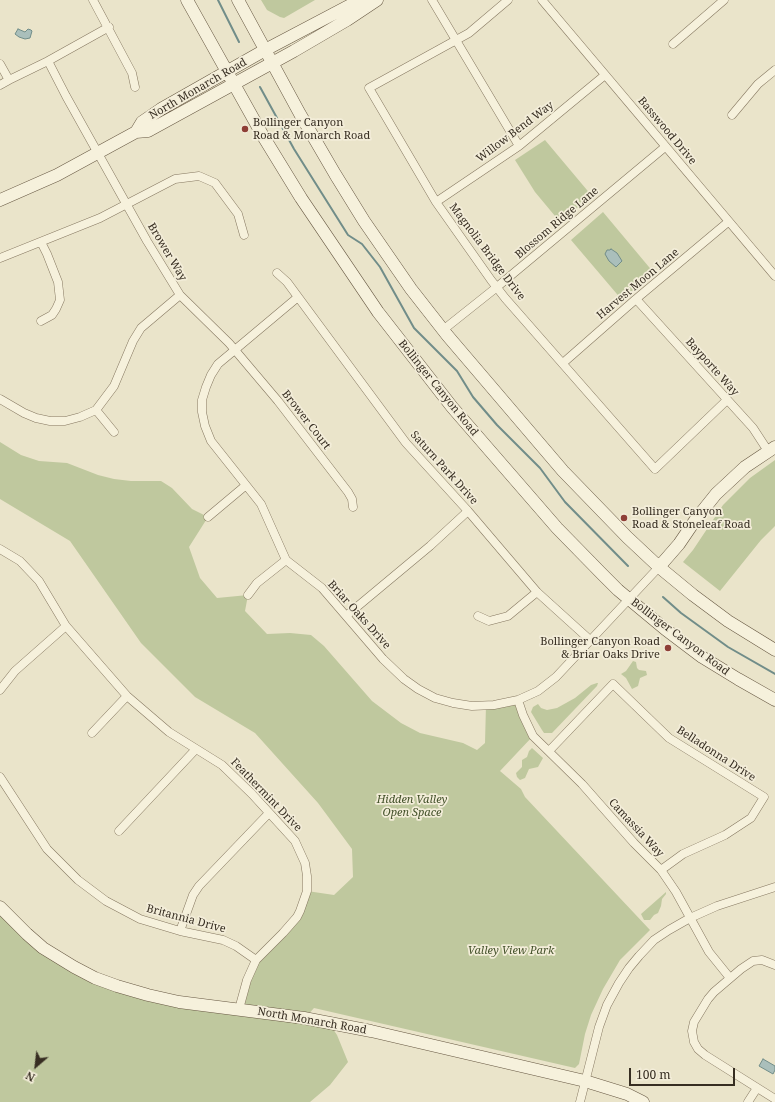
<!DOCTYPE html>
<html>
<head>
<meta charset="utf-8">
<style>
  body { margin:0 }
  #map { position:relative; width:775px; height:1102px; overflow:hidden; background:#eae4ca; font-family:"Noto Serif",serif }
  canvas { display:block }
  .north { position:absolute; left:16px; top:1046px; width:40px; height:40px; -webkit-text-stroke:3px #f3edd9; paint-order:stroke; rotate:208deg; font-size:11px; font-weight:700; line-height:16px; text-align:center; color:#372e22 }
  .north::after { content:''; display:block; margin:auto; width:14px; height:18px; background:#372e22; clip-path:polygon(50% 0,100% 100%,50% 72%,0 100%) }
  .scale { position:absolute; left:629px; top:1068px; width:106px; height:18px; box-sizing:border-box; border:2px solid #372e22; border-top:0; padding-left:5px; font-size:12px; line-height:14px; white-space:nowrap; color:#372e22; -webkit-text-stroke:3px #f3edd9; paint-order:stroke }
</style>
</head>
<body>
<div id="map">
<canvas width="775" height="1102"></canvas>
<div class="north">N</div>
<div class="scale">100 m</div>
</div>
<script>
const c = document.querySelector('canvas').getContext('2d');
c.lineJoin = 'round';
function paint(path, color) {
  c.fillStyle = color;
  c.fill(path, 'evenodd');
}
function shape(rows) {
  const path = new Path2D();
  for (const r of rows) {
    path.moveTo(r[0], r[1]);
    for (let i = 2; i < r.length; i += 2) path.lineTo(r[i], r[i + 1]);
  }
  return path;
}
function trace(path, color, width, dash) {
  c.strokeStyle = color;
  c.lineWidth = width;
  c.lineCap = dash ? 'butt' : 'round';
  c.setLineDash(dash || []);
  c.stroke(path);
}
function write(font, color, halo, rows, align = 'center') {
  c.font = font + ' "Noto Serif",serif';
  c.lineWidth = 3.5;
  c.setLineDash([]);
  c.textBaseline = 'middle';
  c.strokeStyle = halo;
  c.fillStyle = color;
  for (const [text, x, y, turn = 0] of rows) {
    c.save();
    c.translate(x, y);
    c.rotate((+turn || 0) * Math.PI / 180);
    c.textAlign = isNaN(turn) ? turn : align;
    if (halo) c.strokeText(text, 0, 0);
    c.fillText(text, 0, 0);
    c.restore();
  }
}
paint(shape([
  [261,0,315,0,284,18,280,17,267,10],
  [545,140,592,196,560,222,535,192,515,160],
  [603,212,654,273,622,300,571,240],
  [0,442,21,455,39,461,67,463,98,475,114,479,131,481,161,481,172,488,192,509,208,517,189,547,200,578,217,598,248,595,245,611,267,634,290,633,311,635,324,646,372,701,401,723,420,733,463,743,477,750,485,743,486,705,518,700,533,736,500,771,521,789,525,797,650,930,620,960,603,989,591,1015,585,1034,579,1064,575,1068,314,1008,305,1018,329,1023,337,1035,348,1062,330,1085,310,1102,0,1102,0,907,13,921,95,978,239,1009,256,960,283,933,307,891,334,895,353,877,352,849,318,803,255,733,195,697,141,643,70,541,0,499],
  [775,460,775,526,761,540,720,591,683,562,693,550,723,505,750,478],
  [633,661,636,662,637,668,639,670,646,671,647,675,640,678,638,686,632,689,626,678,621,674,626,671],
  [597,683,598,683,597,686,552,733,544,733,542,730,531,712,533,707,538,704,541,708,547,710,557,708,575,698,591,685],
  [532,748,543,758,538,767,529,769,525,778,520,780,517,777,516,773,522,767,522,760,527,757,529,751],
  [666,892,666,894,662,899,661,906,658,913,654,915,650,920,644,920,641,914]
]), '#bfc89e');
const water = shape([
  [18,29,25,32,28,29,31,30,32,31,30,38,25,39,19,37,15,34,18,29],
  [611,249,617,253,622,261,616,267,609,261,605,254,607,250,610,250,611,249],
  [763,1059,775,1066,775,1070,773,1074,759,1066,763,1059]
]);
paint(water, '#aabfbb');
trace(water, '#718d89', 1);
trace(shape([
  [218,0,239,42],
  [260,87,294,149,348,235,362,244,380,267,414,328,457,371,473,397,497,425,540,468,565,502,628,566],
  [663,597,681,613,728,647,775,674]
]), '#718d89', 2);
const street = shape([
  [93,0,132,73,135,87],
  [432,0,519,146],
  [508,0,469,33,369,88,436,202,491,280,505,298,655,469,727,400],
  [542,0,775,276],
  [673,44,724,0],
  [48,61,66,96,147,241,180,295,229,343,278,401,348,492,352,499,353,507],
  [0,64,9,80],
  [0,85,9,80,48,61,109,27],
  [732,115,758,84,775,70],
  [436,202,519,146,605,75],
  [41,242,47,254,58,282,60,300,56,309,52,315,41,321],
  [0,258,100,218,175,179,199,176,215,183,238,214,244,235],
  [277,273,287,282,318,324,406,443,468,511,537,592,590,640],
  [298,297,218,364,211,375,206,387,202,400,202,412,205,426,211,441,261,504,286,560,322,588,383,659,404,679,418,689,435,698,453,703,472,706,494,705,518,700,538,691,556,677,659,567],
  [636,299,753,428,768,451],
  [443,330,497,287,665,147],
  [563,363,636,299,728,222],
  [0,399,24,413,36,418,50,421,65,421,80,417,96,410,114,386,133,341,141,328,180,295],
  [96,410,114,432],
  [208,517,245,486],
  [0,549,20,561,39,581,66,626,127,696,169,732,222,765,252,794,295,841,305,863,307,876,307,891,300,911,297,917,283,933,256,960,247,980,239,1009],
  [248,595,257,583,286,560],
  [346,616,430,546,468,511],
  [478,616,489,621,508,616,537,592],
  [0,690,15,671,66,626],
  [518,700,523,715,533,736,582,784,634,843,661,870,676,892,709,952,730,978],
  [92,733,127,696],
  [549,751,613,684,669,738,764,797,751,818,725,835,683,854,661,870],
  [0,777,47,849,78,880,106,901,140,919,180,931,223,940,236,946,256,960],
  [119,831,196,749],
  [180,931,193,895,199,886,269,813],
  [775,965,762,960,753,961,741,969,714,992,708,999,694,1022,692,1031,694,1042,698,1049,705,1055,775,1099],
  [580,1102,599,1027,607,1005,619,983,629,968,639,956,654,940,669,930,690,918,717,906,775,887],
  [748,1102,757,1088]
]);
const secondary = shape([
  [187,0,263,136,301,198,378,312,452,407,557,528,602,574,618,590,665,629,702,657,738,679,775,700],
  [238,0,300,114,335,174,364,221,411,289,447,335,563,471,627,537,659,567,693,595,728,621,775,650],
  [136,132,142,122,161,109,265,50,360,0],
  [0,200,57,175,136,132,148,131,294,51,347,20,377,0],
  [659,567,679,544,696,519,716,494,745,467,775,447],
  [0,907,27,934,43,948,74,967,95,978,117,986,148,995,179,1002,304,1018,371,1031,585,1081,627,1094,643,1102]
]);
trace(street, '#857760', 9);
trace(secondary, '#675843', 13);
trace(street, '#f6f1dc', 8);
trace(secondary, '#f6f1dc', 12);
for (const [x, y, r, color] of [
  [245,129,4,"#8e3e36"],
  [624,518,4,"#8e3e36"],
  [668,648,4,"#8e3e36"]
]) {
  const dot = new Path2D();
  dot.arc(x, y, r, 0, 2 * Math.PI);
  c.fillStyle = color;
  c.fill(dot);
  trace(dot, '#f3edd9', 1.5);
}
write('11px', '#372e22', '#f3edd9', [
  ["North Monarch Road",198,89,-30],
  ["Basswood Drive",667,131,50],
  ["Willow Bend Way",515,132,-37],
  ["Blossom Ridge Lane",557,223,-40],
  ["Brower Way",167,252,59],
  ["Magnolia Bridge Drive",487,252,53],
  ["Harvest Moon Lane",638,284,-40],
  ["Bayporte Way",712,367,48],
  ["Bollinger Canyon Road",438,388,51],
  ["Brower Court",306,420,52],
  ["Saturn Park Drive",444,468,48],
  ["Briar Oaks Drive",359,615,48],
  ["Bollinger Canyon Road",680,637,37],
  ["Belladonna Drive",716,754,33],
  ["Feathermint Drive",266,795,46],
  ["Camassia Way",636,828,47],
  ["Britannia Drive",186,919,15],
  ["North Monarch Road",312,1021,10]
]);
write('11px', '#372e22', '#f3edd9', [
  ["Bollinger Canyon",253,123],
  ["Road & Monarch Road",253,136],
  ["Bollinger Canyon",632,512],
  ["Road & Stoneleaf Road",632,525],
  ["Bollinger Canyon Road",660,642,"right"],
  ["& Briar Oaks Drive",660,655,"right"]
], 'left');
write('italic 11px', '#44522b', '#f3edd9', [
  ["Hidden Valley",412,800],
  ["Open Space",412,813],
  ["Valley View Park",511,951]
]);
</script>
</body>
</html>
